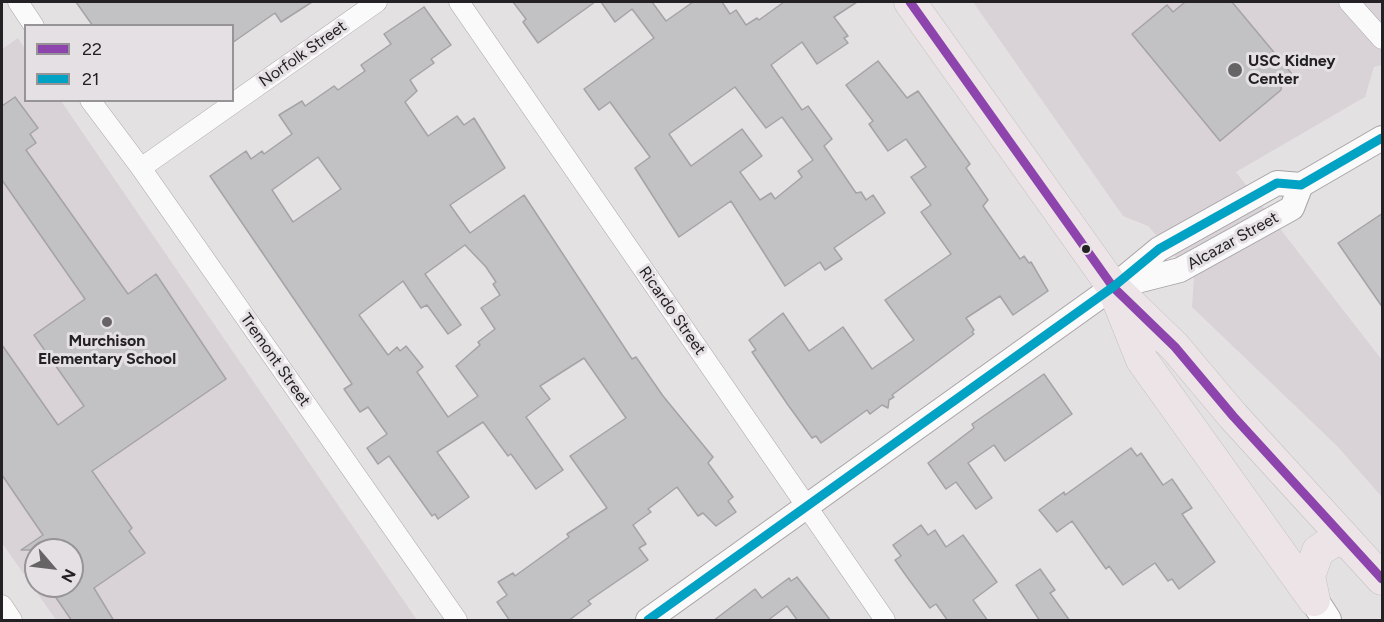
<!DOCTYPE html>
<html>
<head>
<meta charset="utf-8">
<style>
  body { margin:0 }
  #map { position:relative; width:1384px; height:622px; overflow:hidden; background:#e4e1e3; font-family:Figtree,sans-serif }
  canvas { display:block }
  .frame { position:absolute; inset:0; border:3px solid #232123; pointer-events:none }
  .legend { position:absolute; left:24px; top:24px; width:210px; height:78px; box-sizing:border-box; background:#e5e0e4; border:2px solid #979497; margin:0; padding:8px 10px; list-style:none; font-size:18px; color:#232123 }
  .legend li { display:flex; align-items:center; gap:12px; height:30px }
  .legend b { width:30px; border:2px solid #979497 }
  .north { position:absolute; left:24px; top:538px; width:60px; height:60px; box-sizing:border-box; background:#e5e0e4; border:2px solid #979497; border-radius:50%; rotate:118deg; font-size:16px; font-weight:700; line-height:24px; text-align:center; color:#232123 }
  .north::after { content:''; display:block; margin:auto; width:21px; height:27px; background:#676466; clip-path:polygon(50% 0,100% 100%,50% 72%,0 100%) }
</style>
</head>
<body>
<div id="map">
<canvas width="1384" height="622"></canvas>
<div class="frame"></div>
<ul class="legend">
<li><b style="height:8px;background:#8e44ad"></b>22</li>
<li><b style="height:8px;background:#02a2c5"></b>21</li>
</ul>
<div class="north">N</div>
</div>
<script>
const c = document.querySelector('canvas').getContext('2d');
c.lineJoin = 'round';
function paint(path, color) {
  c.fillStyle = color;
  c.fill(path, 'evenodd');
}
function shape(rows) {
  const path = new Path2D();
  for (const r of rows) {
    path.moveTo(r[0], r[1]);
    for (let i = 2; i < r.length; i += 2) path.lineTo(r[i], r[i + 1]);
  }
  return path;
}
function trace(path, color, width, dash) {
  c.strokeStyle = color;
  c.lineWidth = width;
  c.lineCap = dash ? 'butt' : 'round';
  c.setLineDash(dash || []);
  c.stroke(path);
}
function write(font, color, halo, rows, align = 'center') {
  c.font = font + ' Figtree,sans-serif';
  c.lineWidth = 6;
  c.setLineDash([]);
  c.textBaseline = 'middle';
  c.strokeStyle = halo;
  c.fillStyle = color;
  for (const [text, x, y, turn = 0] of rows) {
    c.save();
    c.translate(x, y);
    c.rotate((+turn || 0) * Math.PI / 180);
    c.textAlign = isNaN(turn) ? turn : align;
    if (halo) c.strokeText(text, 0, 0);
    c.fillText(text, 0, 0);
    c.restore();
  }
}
paint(shape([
  [973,2,1382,2,1382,65,1374,67,1365,97,1236,172,1382,360,1382,497,1337,446,1192,307,1194,278,1148,226,1123,216],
  [18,38,25,49,26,100,61,101,417,620,56,620,2,543,2,49],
  [36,550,72,550,72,586,36,586]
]), '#d9d3d8');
const building = shape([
  [76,2,312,2,281,22,275,13,232,43,232,26,93,26,76,2],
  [513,2,595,2,538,43,523,22,526,19,513,2],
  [601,2,652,2,666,21,693,2,722,2,730,14,736,10,746,25,757,18,759,20,784,2,857,2,834,17,848,36,844,38,848,43,817,64,802,42,771,65,802,110,808,106,832,139,824,146,856,193,861,192,866,200,873,195,885,213,834,248,842,259,825,270,820,262,785,286,731,201,679,237,635,168,650,157,610,102,599,110,584,89,654,38,632,9,615,22,601,2],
  [735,87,766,128,782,117,813,160,798,171,802,177,775,199,771,193,760,200,740,172,762,156,742,129,691,166,669,134,735,87],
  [1185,2,1232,2,1297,80,1282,79,1281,90,1220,141,1132,34,1167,5,1173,12,1185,2],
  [424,7,451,45,431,59,434,63,410,80,417,91,405,102,428,136,457,116,464,125,474,118,505,168,450,205,470,233,524,195,632,359,636,357,663,396,713,457,708,463,733,497,728,501,736,512,716,526,703,513,698,516,677,487,648,509,651,512,633,525,646,544,639,548,648,560,588,601,591,604,568,621,510,621,497,602,507,595,498,582,513,573,515,576,569,537,567,534,607,508,570,456,626,418,584,358,540,386,550,399,526,417,563,470,536,489,511,454,508,456,483,422,437,452,469,497,438,519,435,514,432,516,389,456,378,464,367,448,387,434,368,407,360,412,344,389,352,384,210,176,246,151,251,159,262,151,264,154,292,134,279,115,302,101,305,106,334,86,338,90,365,71,361,65,391,44,384,34,424,7],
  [318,157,341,189,293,222,272,190,318,157],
  [465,245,486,267,496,282,493,284,500,295,481,308,495,329,478,342,480,345,456,366,478,396,448,417,417,372,423,367,406,346,400,351,397,347,388,355,359,315,403,281,421,308,427,305,448,334,461,325,425,274,465,245],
  [878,61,907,98,918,91,970,164,966,168,988,200,983,206,1020,259,1024,256,1029,263,1031,262,1048,291,1013,315,1000,296,966,318,974,330,972,332,974,334,892,395,894,397,889,400,888,408,882,405,870,414,867,410,821,443,816,436,812,438,788,405,752,352,756,350,749,340,783,313,809,351,843,327,872,369,914,340,885,300,951,254,921,212,931,205,911,177,926,167,906,139,888,151,869,124,873,121,846,85,878,61],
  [15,97,38,128,30,134,36,143,26,150,128,294,156,274,226,379,92,471,132,528,129,531,145,553,94,588,114,621,72,621,48,586,72,586,72,550,21,550,43,535,2,475,2,345,58,425,84,406,34,335,85,299,2,180,2,106,15,97],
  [1383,213,1383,308,1338,243,1383,213],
  [1044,374,1072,414,1005,461,994,445,968,463,992,498,976,509,956,482,946,489,928,463,974,428,972,424,1044,374],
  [1131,448,1137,456,1141,453,1163,485,1172,479,1192,508,1182,514,1215,562,1179,589,1172,579,1168,581,1155,563,1123,585,1109,566,1106,569,1072,521,1057,532,1039,510,1064,492,1065,495,1131,448],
  [921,525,928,535,935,530,946,547,963,535,997,582,973,600,988,621,948,621,936,604,930,608,907,577,895,560,901,556,893,545,921,525],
  [1040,569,1055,590,1050,593,1070,621,1040,621,1016,585,1040,569],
  [797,577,831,621,798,621,787,606,767,621,713,621,755,589,762,598,789,578,791,581,797,577]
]);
paint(building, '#c2c1c3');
trace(building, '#a5a3a5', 1.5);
const minor = shape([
  [18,2,34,26],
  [459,2,885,620],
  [1349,2,1382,39],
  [90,100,141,168,457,620],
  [141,168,377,2],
  [2,605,12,620]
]);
const tertiary = shape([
  [1121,285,1180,270,1292,208,1301,185],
  [648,620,1113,287,1159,249,1277,183,1301,185,1382,138]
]);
const secondary = shape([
  [1314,600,1327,620]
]);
const primary = shape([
  [910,2,1113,287,1175,347,1233,416,1382,579],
  [1116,295,1142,360,1314,600],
  [1314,600,1309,576,1318,551,1335,540,1348,543]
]);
trace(minor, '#a7a4a6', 21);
trace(tertiary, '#a7a4a6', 26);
trace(secondary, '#a7a4a6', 30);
trace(primary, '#c1c0c0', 33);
trace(minor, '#fbfafb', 20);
trace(tertiary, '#fbfafb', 24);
trace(secondary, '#fbfafb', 28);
trace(primary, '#ece4e6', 32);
trace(shape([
  [910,2,1113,287,1175,347,1233,416,1382,579]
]), '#8e44ad', 9);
trace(shape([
  [648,620,1113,287,1159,249,1277,183,1301,185,1382,138]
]), '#02a2c5', 9);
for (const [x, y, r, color] of [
  [1235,70,8,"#676466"],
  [1086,249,5,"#232123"],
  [107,322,6,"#676466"]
]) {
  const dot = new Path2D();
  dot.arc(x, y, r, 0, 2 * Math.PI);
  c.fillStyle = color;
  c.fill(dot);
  trace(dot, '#e5e0e4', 2);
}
write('16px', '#232123', '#e5e0e4', [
  ["Norfolk Street",303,54,-35],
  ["Alcazar Street",1233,241,-29],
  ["Ricardo Street",672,311,55],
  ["Tremont Street",275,360,55]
]);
write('bold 16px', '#232123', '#e5e0e4', [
  ["USC Kidney",1248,61],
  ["Center",1248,79],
  ["Murchison",107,341,"center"],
  ["Elementary School",107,359,"center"]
], 'left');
</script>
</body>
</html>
